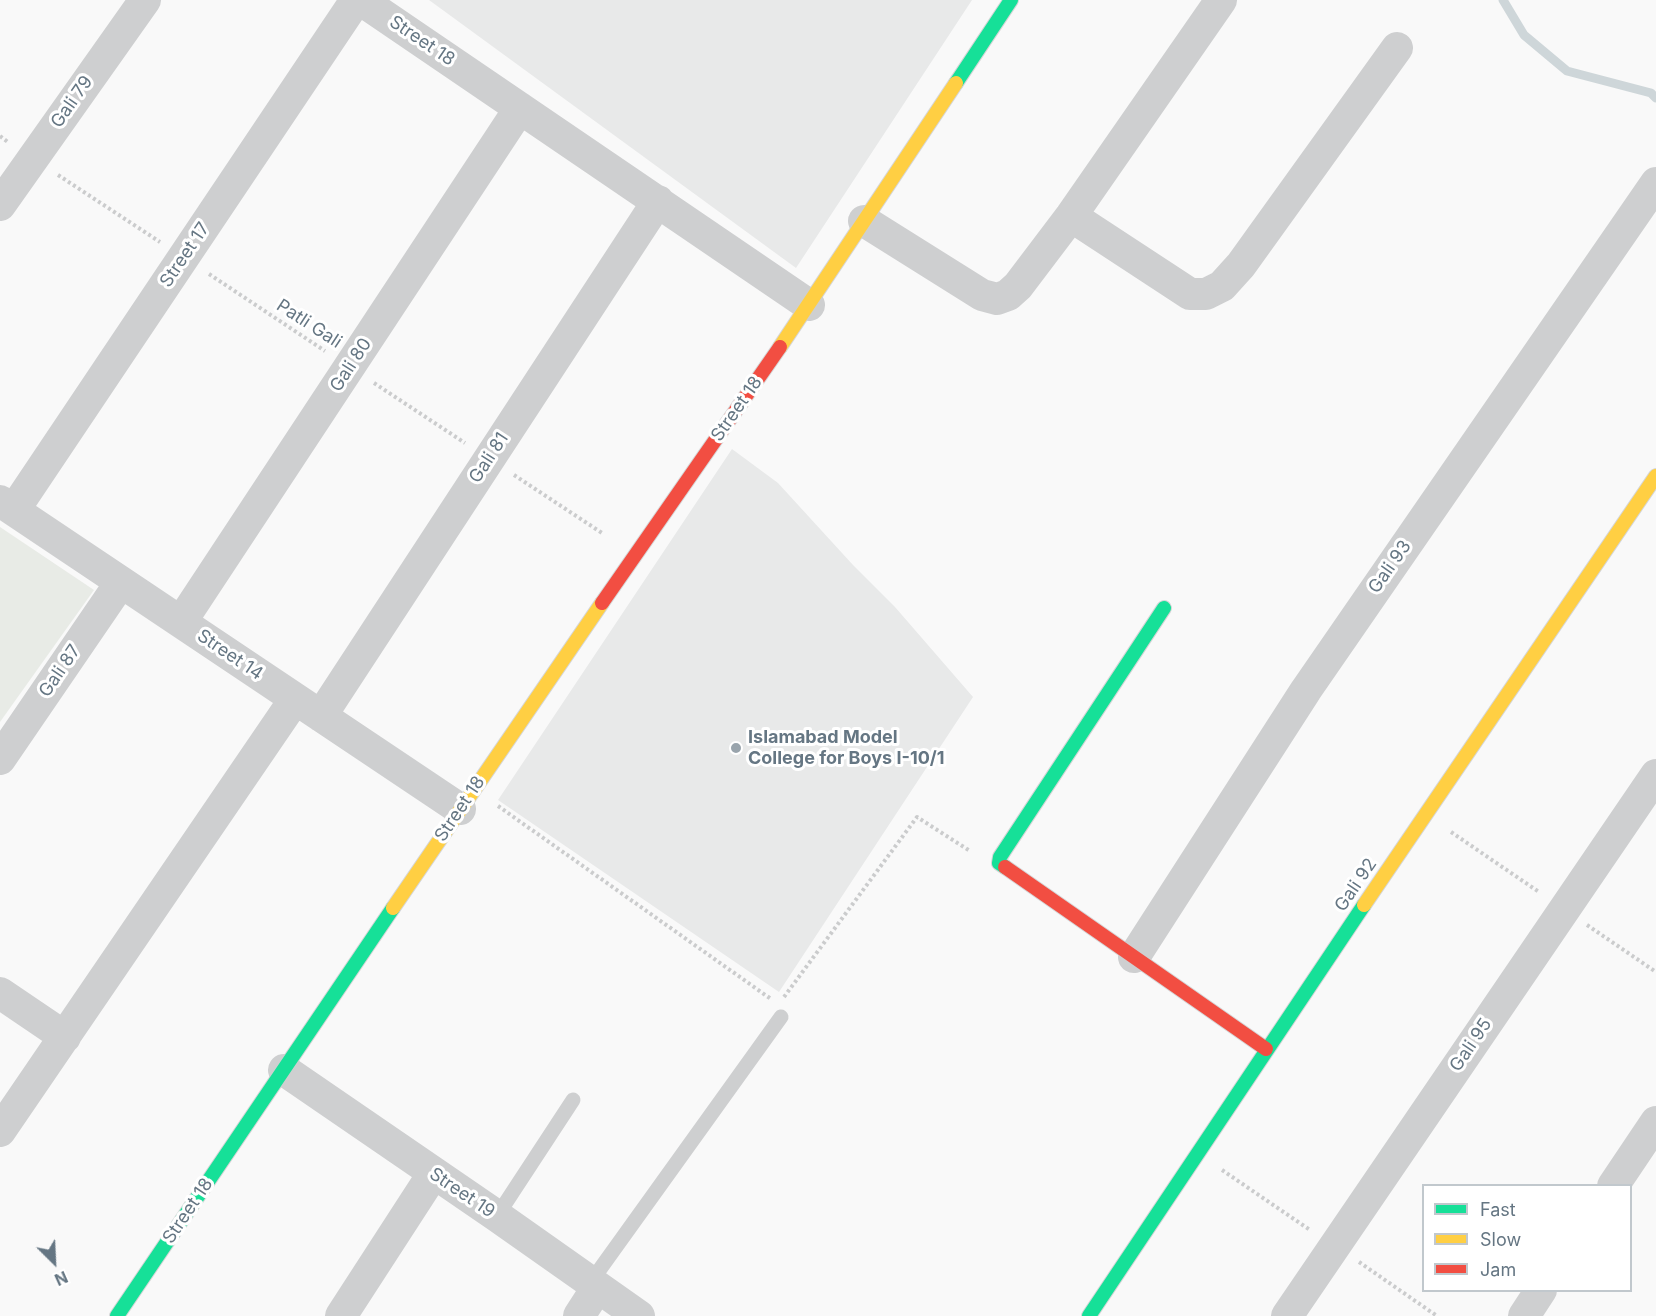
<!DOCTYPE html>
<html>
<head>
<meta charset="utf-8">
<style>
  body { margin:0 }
  #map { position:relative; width:1656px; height:1316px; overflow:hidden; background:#f9f9f9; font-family:Inter,sans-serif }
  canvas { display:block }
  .legend { position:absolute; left:1422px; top:1184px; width:210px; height:108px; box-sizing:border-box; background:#fff; border:2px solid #c1c8cd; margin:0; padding:8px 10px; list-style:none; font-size:18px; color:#657683 }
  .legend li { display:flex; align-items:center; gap:12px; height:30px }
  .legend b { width:30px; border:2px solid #c1c8cd }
  .north { position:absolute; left:24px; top:1232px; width:60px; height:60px; -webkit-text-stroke:4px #fff; paint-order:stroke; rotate:156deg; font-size:16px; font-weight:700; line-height:24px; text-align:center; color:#657683 }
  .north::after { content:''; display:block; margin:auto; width:21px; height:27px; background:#657683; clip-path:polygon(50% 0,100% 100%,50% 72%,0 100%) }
</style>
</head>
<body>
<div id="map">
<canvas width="1656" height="1316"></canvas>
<ul class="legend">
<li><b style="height:8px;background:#16e098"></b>Fast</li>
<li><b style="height:8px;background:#ffcf43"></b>Slow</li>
<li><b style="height:8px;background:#f24e42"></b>Jam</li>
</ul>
<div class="north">N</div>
</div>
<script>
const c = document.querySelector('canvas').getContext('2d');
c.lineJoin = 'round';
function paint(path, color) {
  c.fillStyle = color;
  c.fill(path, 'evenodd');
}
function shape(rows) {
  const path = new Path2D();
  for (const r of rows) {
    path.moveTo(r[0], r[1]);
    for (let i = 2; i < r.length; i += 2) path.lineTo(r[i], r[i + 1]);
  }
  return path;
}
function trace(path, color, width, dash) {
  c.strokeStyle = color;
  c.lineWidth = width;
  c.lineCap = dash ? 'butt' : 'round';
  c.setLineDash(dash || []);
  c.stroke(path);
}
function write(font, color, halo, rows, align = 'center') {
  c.font = font + ' Inter,sans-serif';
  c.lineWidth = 6;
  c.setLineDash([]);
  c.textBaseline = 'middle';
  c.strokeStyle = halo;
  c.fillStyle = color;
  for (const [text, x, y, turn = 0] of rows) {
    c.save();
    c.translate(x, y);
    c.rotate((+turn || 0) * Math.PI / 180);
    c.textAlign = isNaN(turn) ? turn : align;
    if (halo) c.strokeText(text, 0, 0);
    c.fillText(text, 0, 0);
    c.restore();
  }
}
paint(shape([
  [429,0,972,0,796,268],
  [732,449,778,483,853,565,895,607,973,697,779,992,498,800]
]), '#e8e9e9');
paint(shape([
  [0,527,94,590,0,722]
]), '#e8ebe6');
trace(shape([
  [1503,0,1524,35,1567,71,1651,93,1656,98]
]), '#ced6d9', 9);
const fast = shape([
  [956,83,1011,0],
  [1005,867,999,863,1000,857,1164,608],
  [117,1316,393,908],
  [1089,1316,1364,905]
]);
const slow = shape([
  [780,347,956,83],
  [1364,905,1656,476],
  [393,908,602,603]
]);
const jam = shape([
  [602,603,780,347],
  [1005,867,1266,1049]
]);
trace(fast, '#d5d6d7', 16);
trace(slow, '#d5d6d7', 16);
trace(jam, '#d5d6d7', 16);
trace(shape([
  [0,136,9,143],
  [58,175,160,242],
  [209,274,325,351],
  [374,383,465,443],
  [514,475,602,533],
  [498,806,771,999],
  [1451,832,1539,892],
  [1587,925,1656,972],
  [784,997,917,817,970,851],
  [1222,1170,1310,1230],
  [1359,1262,1437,1316]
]), '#cbcccd', 4, [3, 3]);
trace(shape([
  [497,1216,573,1100],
  [590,1283,781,1017]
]), '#cecfd0', 15);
trace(shape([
  [361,0,809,305],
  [0,205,145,0],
  [1071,216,1190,294,1206,294,1222,286,1241,265,1397,48],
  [864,221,982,295,997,299,1008,295,1018,286,1071,216,1221,0],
  [0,501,460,809],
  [14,510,356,0],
  [181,622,520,108],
  [321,716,658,201],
  [0,759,121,582],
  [1134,957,1306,690,1656,183],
  [0,993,65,1037],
  [284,1070,497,1216,639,1316],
  [0,1131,295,699],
  [1613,1186,1656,1122],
  [341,1316,433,1174],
  [579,1316,597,1288],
  [1287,1316,1656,775],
  [1524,1316,1541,1290]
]), '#cecfd0', 32);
trace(fast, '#16e098', 14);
trace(slow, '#ffcf43', 14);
trace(jam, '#f24e42', 14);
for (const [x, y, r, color] of [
  [736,748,6,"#99a4ac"]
]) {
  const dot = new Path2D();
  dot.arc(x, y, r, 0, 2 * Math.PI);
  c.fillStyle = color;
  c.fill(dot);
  trace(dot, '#fff', 2);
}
write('18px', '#657683', '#fff', [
  ["Street 18",422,41,34],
  ["Gali 79",72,102,-55],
  ["Street 17",185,255,-56],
  ["Patli Gali",309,324,33],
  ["Gali 80",351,365,-57],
  ["Street 18",737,409,-55],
  ["Gali 81",489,458,-57],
  ["Gali 93",1390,567,-55],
  ["Street 14",230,655,34],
  ["Gali 87",60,671,-56],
  ["Street 18",460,809,-56],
  ["Gali 92",1356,885,-56],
  ["Gali 95",1471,1045,-56],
  ["Street 19",462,1193,34],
  ["Street 18",188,1211,-56]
]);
write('bold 18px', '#657683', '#fff', [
  ["Islamabad Model",748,738],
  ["College for Boys I-10/1",748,759]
], 'left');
</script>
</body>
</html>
